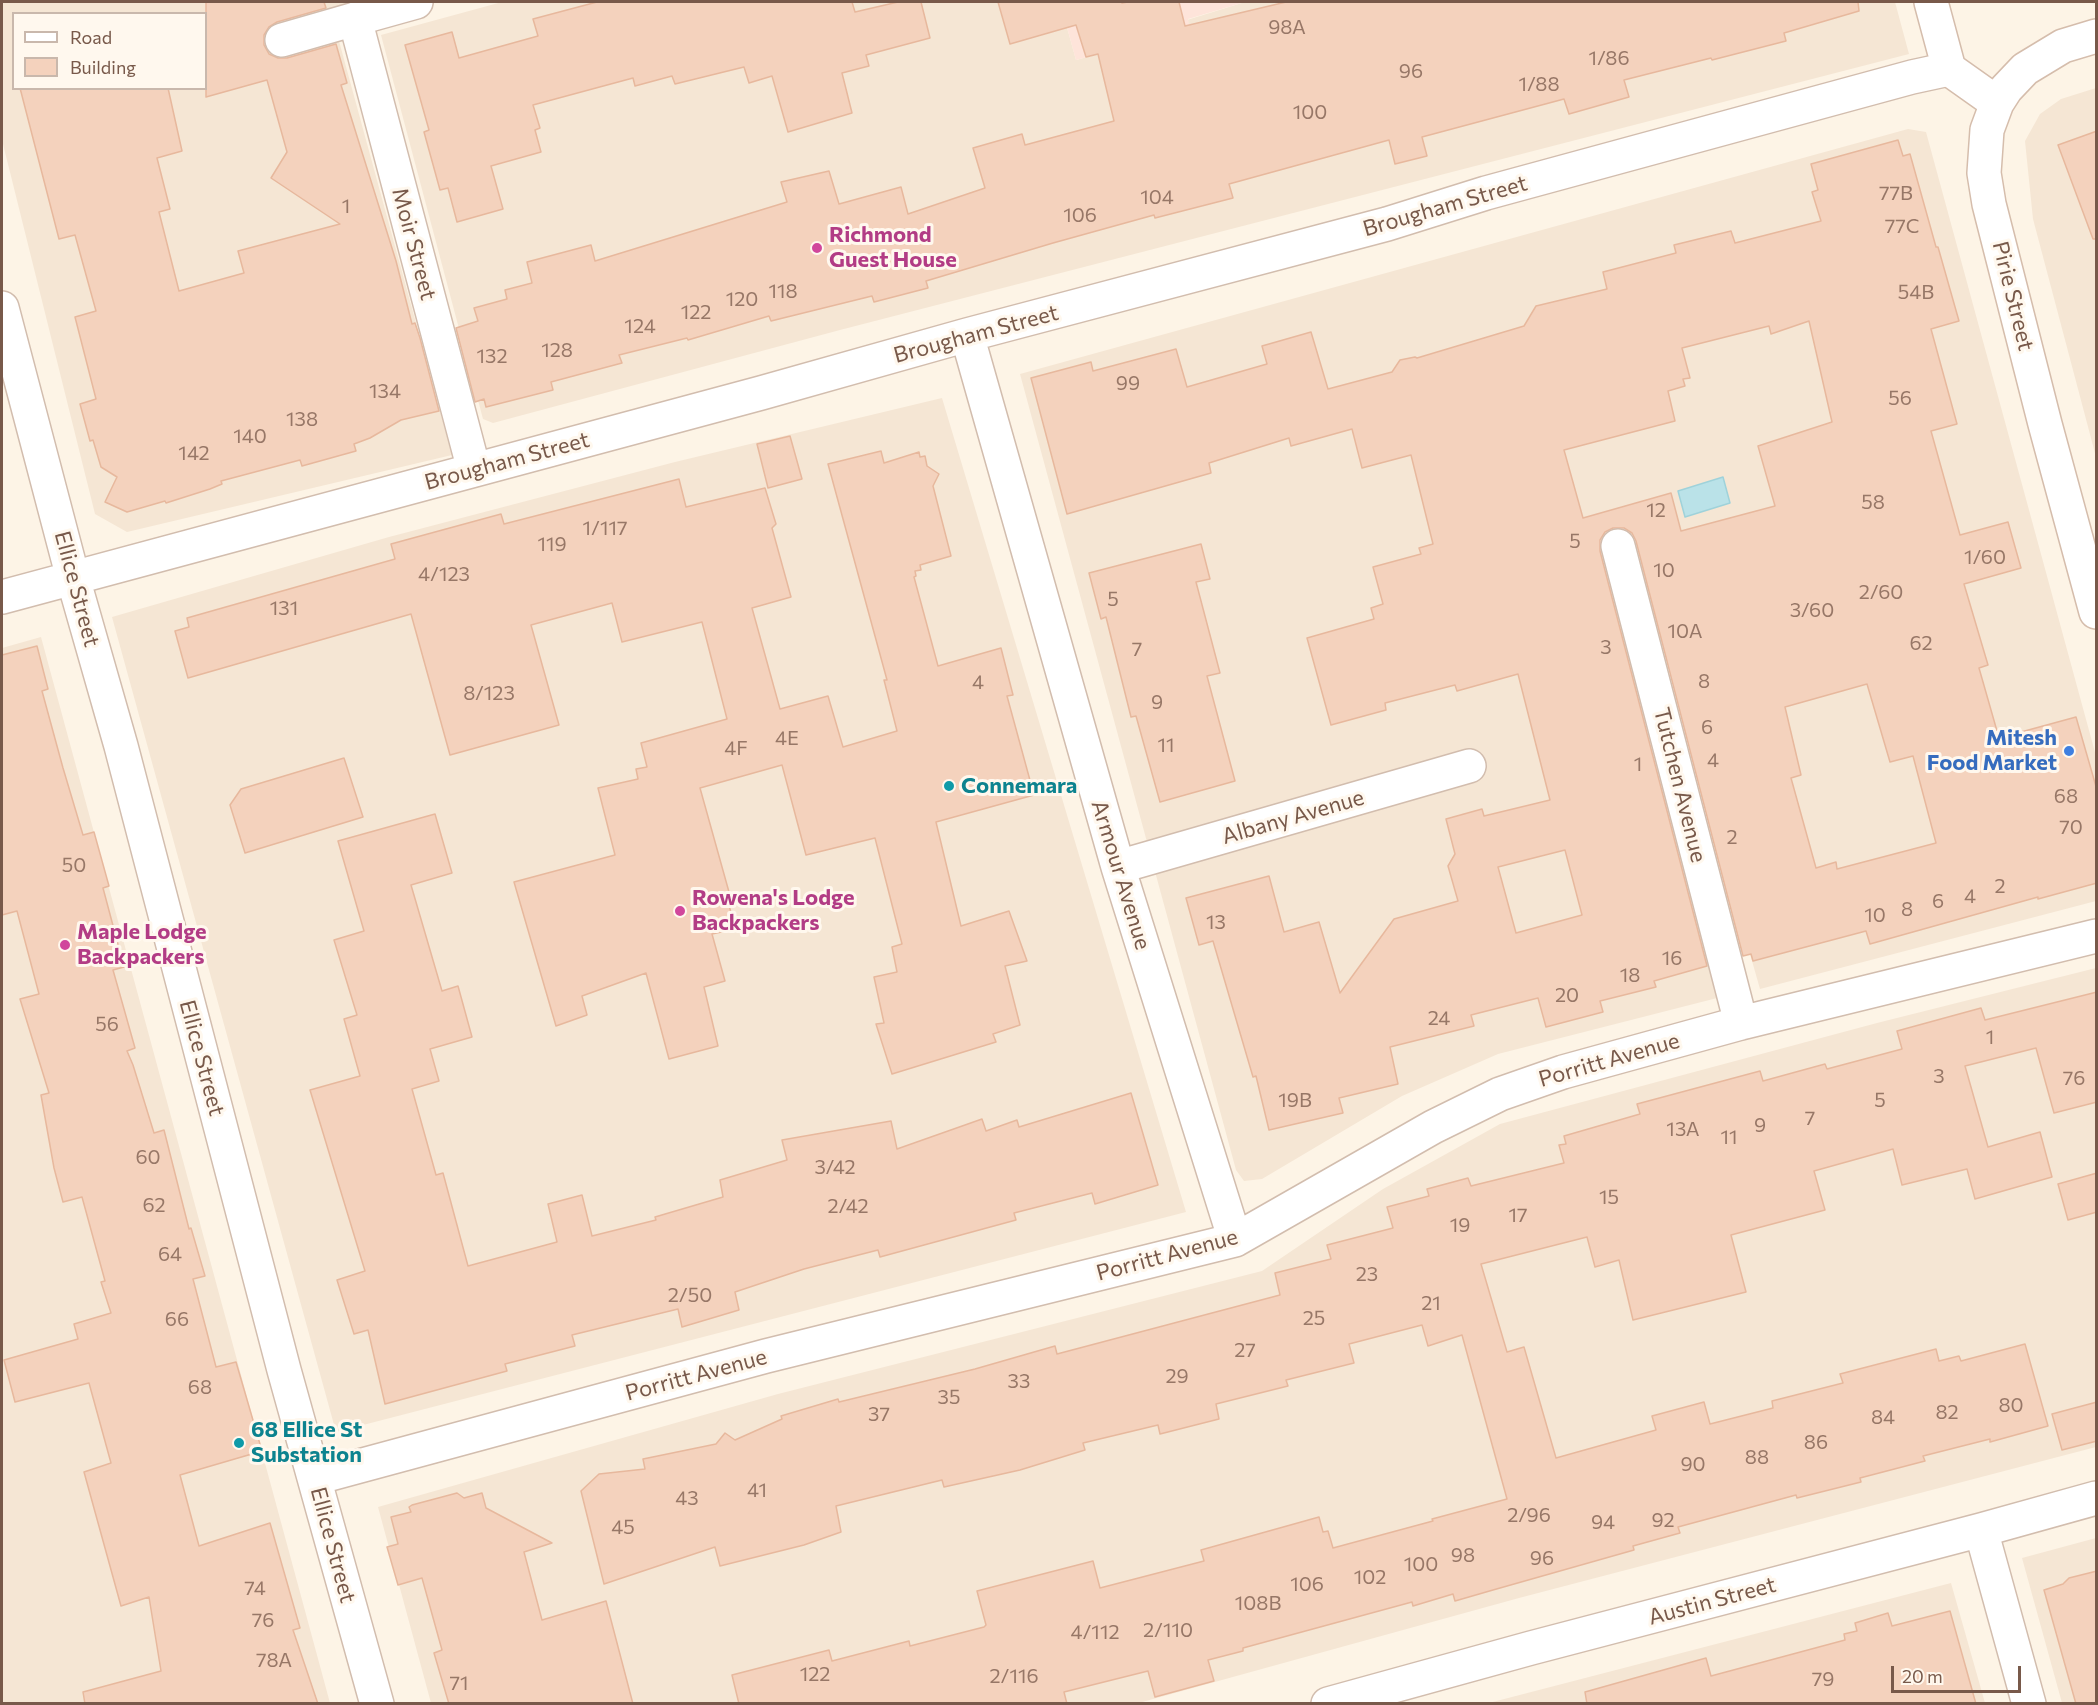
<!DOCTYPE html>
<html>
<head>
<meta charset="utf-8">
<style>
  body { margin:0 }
  #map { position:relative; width:2098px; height:1705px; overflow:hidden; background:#fdf4e6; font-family:Commissioner,sans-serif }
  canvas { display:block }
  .frame { position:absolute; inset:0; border:3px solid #78594a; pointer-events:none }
  .legend { position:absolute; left:12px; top:12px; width:195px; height:78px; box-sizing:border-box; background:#fff8ee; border:2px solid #c9b8ac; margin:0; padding:8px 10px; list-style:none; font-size:18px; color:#78594a }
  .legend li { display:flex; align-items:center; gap:12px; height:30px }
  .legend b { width:30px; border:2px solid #c9b8ac }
  .scale { position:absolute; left:1891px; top:1666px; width:130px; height:27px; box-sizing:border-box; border:3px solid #78594a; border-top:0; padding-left:8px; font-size:18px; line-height:21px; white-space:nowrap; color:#78594a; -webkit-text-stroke:4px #fff8ee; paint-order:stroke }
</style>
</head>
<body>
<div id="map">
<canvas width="2098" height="1705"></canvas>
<div class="frame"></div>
<ul class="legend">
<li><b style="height:8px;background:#fff"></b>Road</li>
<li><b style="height:16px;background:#f4d2bd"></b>Building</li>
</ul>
<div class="scale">20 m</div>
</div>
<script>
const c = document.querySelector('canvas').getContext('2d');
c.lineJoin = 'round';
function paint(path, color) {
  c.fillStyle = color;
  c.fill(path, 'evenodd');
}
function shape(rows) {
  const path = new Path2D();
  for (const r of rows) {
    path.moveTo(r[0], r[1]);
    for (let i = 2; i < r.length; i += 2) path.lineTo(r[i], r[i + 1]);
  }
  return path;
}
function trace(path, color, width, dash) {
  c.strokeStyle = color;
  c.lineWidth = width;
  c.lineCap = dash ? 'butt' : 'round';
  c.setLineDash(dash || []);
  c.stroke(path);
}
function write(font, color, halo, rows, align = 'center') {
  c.font = font + ' Commissioner,sans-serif';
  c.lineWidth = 6;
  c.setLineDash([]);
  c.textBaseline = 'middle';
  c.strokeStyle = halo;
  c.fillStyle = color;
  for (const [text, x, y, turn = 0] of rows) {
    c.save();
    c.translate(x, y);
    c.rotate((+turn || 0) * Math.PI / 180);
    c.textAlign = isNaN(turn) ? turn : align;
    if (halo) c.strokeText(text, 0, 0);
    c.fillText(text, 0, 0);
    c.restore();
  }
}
paint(shape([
  [2,2,361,2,268,28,270,44,275,57,339,41,452,455,127,532,95,514,2,140],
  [14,14,206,14,206,88,14,88],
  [502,2,1060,2,1076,60,1186,30,1187,20,1245,2,1895,2,1909,54,840,330,493,423,483,419,381,35],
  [2096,88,2096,457,2033,219,2025,141,2040,114,2061,99],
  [1908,129,1926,132,2096,756,2096,901,1760,989,1625,515,1593,521,1725,996,1498,1054,1402,1096,1262,1179,1244,1181,1236,1170,1020,374],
  [942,398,1186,1212,336,1432,112,617,389,537,675,462],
  [41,637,330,1703,2,1704,2,648],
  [2096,968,2096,1447,1519,1598,1135,1704,431,1703,378,1507,778,1394,1262,1271,1383,1189,1500,1124,1877,1023],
  [2096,1538,2096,1703,2062,1703,2022,1558],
  [1951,1583,1985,1703,1485,1704]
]), '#f5e6d4');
paint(shape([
  [1060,2,1245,2,1188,19,1190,29,1186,30,1076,60]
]), '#fee4da');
const water = shape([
  [1723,477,1730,503,1685,517,1678,491,1723,477]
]);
paint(water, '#bae2e8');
trace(water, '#9fd2da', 1.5);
const building = shape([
  [206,2,324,2,326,8,277,22,269,27,264,35,264,45,269,54,278,58,287,58,336,44,347,83,341,85,396,261,412,324,415,323,420,338,439,411,401,420,370,438,354,444,356,451,302,466,300,460,221,481,222,484,210,489,166,503,165,501,127,512,105,502,117,477,101,467,93,440,90,441,80,404,96,399,75,317,96,311,75,235,59,239,20,88,168,88,182,151,157,158,170,209,159,212,179,291,244,273,238,251,340,224,271,178,287,152,267,80,206,97,206,2],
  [597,2,852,2,855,12,898,2,921,2,930,38,866,55,869,66,842,73,852,113,788,132,772,76,749,83,744,67,675,84,672,76,635,86,633,78,533,105,540,128,535,130,541,152,491,166,503,209,457,222,448,188,440,190,424,132,429,130,405,45,452,32,459,58,538,36,533,19,597,2],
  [998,2,1121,2,1122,3,1128,2,1179,2,1185,26,1286,2,1858,2,1859,11,1784,33,1786,41,1712,60,1711,58,1624,80,1629,97,1569,114,1564,99,1422,137,1427,156,1395,164,1389,140,1229,184,1233,198,1155,218,1154,215,1053,243,926,281,928,288,874,302,872,296,771,321,769,316,688,340,687,338,619,355,622,363,551,382,553,390,486,407,484,399,475,402,456,328,478,321,474,308,507,299,505,290,532,283,527,262,591,245,595,261,787,202,781,182,829,171,839,204,901,187,908,214,985,188,973,148,1022,134,1025,145,1114,121,1098,54,1086,57,1076,25,1010,44,998,2],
  [2097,131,2097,239,2093,239,2058,145,2097,131],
  [1898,140,1903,156,1910,154,1936,247,1938,247,1959,321,1931,329,1957,424,1931,431,1960,535,2008,522,2021,568,1964,584,1988,665,1979,668,1999,738,2076,717,2097,790,2097,883,2038,899,2038,897,1870,944,1866,931,1753,961,1751,954,1743,956,1636,541,1632,533,1624,528,1613,528,1605,532,1600,540,1600,551,1707,966,1654,981,1656,987,1600,1001,1603,1012,1546,1027,1538,998,1471,1015,1474,1026,1390,1047,1398,1084,1339,1098,1343,1113,1269,1130,1256,1076,1253,1077,1213,941,1199,945,1186,898,1269,876,1284,932,1319,922,1340,993,1394,919,1458,901,1448,866,1455,854,1446,819,1482,809,1484,816,1550,800,1518,674,1457,691,1455,685,1385,703,1386,710,1331,725,1307,638,1374,619,1371,608,1383,604,1373,567,1421,554,1419,548,1433,544,1411,455,1362,468,1352,429,1291,446,1289,438,1209,463,1211,473,1067,514,1031,378,1091,362,1093,371,1176,349,1187,387,1267,364,1262,346,1311,332,1328,389,1392,372,1400,360,1415,357,1417,358,1524,326,1536,306,1607,289,1603,272,1676,253,1674,245,1731,231,1735,243,1821,221,1812,192,1818,190,1811,164,1898,140],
  [1809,321,1832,422,1758,446,1775,506,1681,531,1671,493,1583,518,1564,450,1675,421,1668,391,1685,386,1683,379,1690,378,1682,348,1769,326,1771,334,1809,321],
  [1867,684,1890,762,1913,756,1936,843,1837,869,1836,862,1816,868,1791,778,1801,775,1785,707,1867,684],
  [1565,850,1582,915,1516,933,1498,867,1565,850],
  [790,436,802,479,768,488,757,444,790,436],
  [881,451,884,463,919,452,920,457,925,456,927,466,939,474,933,486,951,556,920,565,921,570,915,571,916,576,914,577,938,666,1001,648,1013,695,1007,696,1034,795,936,822,961,926,1009,911,1027,961,1005,966,1020,1025,993,1034,996,1042,892,1074,876,1024,884,1023,874,977,897,972,892,947,902,944,875,838,806,855,782,765,700,788,729,892,726,893,735,929,712,934,725,981,704,987,718,1046,669,1059,646,973,582,996,587,1015,556,1026,514,882,615,855,598,788,638,779,636,769,647,767,641,743,727,719,702,622,622,642,612,603,531,625,559,725,450,755,411,614,188,678,175,631,189,627,187,618,395,559,391,544,501,514,504,524,679,479,686,507,765,488,776,524,772,528,791,597,752,608,780,709,828,696,843,747,897,731,884,680,887,680,828,464,881,451],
  [1201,544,1210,579,1196,582,1220,673,1207,676,1235,781,1160,802,1136,716,1131,717,1106,617,1101,619,1089,573,1201,544],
  [37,646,48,689,42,691,63,768,83,835,94,832,109,886,103,888,124,967,113,970,135,1048,127,1051,133,1065,154,1133,164,1130,189,1229,191,1228,205,1276,193,1279,216,1367,236,1362,262,1451,180,1475,199,1546,270,1523,300,1628,293,1630,318,1704,85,1704,83,1692,161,1671,149,1597,121,1606,84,1472,111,1463,89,1383,15,1402,4,1360,78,1339,74,1324,111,1313,101,1282,105,1281,82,1197,63,1202,54,1168,41,1095,49,1093,20,999,39,994,17,911,2,915,2,655,37,646],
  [344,758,363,817,245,853,230,805,241,789,344,758],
  [435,814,452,873,411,885,442,991,458,986,472,1037,430,1049,439,1081,412,1089,436,1175,443,1173,468,1266,557,1242,548,1204,582,1195,592,1236,656,1220,655,1217,723,1197,720,1180,787,1160,782,1140,891,1121,897,1149,982,1119,986,1131,1017,1120,1019,1127,1131,1093,1158,1185,1095,1204,1092,1193,1014,1213,1016,1220,880,1257,878,1250,804,1269,735,1292,739,1310,682,1327,678,1309,572,1335,575,1346,505,1364,507,1371,385,1404,368,1330,354,1334,337,1280,365,1271,310,1090,360,1076,344,1019,357,1015,334,940,364,931,338,841,435,814],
  [2097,992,2097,1102,2054,1113,2036,1048,1965,1066,1988,1147,2040,1132,2052,1177,1975,1199,1967,1169,1902,1185,1893,1149,1814,1171,1825,1210,1731,1235,1746,1292,1633,1320,1619,1260,1595,1267,1587,1237,1481,1264,1507,1352,1524,1347,1556,1458,1656,1430,1652,1416,1704,1402,1710,1424,1773,1408,1772,1401,1843,1383,1840,1374,1936,1349,1939,1361,1959,1356,1961,1361,2025,1344,2048,1426,1990,1442,1990,1439,1923,1456,1925,1461,1860,1478,1861,1482,1797,1498,1796,1495,1678,1527,1680,1533,1633,1546,1634,1550,1493,1590,1455,1601,1453,1594,1413,1606,1412,1602,1243,1648,1243,1651,1208,1660,1214,1681,1155,1697,1148,1671,1064,1692,1067,1704,739,1704,732,1675,829,1650,832,1661,909,1641,910,1646,984,1627,986,1625,977,1591,1093,1561,1100,1588,1204,1561,1201,1550,1319,1517,1323,1532,1328,1531,1333,1548,1433,1521,1432,1519,1507,1499,1462,1335,1428,1346,1422,1325,1349,1344,1354,1363,1286,1380,1288,1386,1216,1404,1219,1419,1160,1434,1158,1425,1083,1443,1085,1450,1020,1470,944,1487,942,1480,836,1506,841,1532,804,1545,720,1566,715,1547,604,1584,581,1491,599,1474,645,1469,643,1459,716,1444,725,1433,735,1440,782,1419,781,1416,838,1399,839,1402,975,1369,1055,1346,1057,1354,1280,1295,1275,1273,1331,1259,1327,1245,1393,1228,1387,1207,1429,1196,1427,1189,1468,1178,1471,1186,1564,1163,1559,1145,1566,1144,1564,1136,1640,1114,1637,1104,1760,1071,1763,1081,1825,1064,1827,1069,1902,1049,1897,1031,1981,1008,1985,1020,2097,992],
  [2097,1173,2097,1212,2068,1220,2058,1184,2097,1173],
  [2097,1402,2097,1441,2062,1450,2052,1414,2097,1402],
  [457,1493,464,1498,482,1493,486,1508,552,1543,524,1552,542,1620,606,1601,633,1704,449,1704,434,1653,442,1650,422,1578,398,1585,387,1547,398,1544,391,1517,411,1512,409,1507,412,1505,457,1493],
  [2097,1571,2097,1704,2076,1704,2044,1590,2063,1584,2069,1578,2097,1571],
  [1950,1611,1976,1704,1587,1704,1585,1692,1706,1658,1711,1676,1845,1640,1844,1634,1857,1631,1855,1623,1888,1613,1892,1626,1950,1611]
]);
paint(building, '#f4d2bd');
trace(building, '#e7b89d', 1.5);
const street = shape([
  [416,2,355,19,474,470],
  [282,40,355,19],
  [2,308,73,578,121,746,284,1370,377,1704],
  [967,335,1118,867,1235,1240],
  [1618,546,1741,1023],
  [2,597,761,393,967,335,1387,224,1486,193,1912,77,1949,69],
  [1118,867,1469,766],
  [315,1478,766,1356,1235,1240,1433,1127,1500,1094,1563,1072,1741,1023,2096,936],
  [1981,1530,2029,1704],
  [1328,1704,1531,1648,1981,1530,2096,1498]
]);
const secondary = shape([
  [1931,2,1949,69,1997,103],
  [2096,36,2063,46,2025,69,2006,89,1997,103,1987,130,1984,173,1989,204,2045,424,2096,612]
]);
trace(street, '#d2bdae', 36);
trace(secondary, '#d5bdac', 36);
trace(street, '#fff', 33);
trace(secondary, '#fff', 33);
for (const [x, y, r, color] of [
  [817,248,6,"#d1479c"],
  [2069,751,6,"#3f7fe0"],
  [949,786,6,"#0f9aa8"],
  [680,911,6,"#d1479c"],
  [65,945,6,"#d1479c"],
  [239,1443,6,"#0f9aa8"]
]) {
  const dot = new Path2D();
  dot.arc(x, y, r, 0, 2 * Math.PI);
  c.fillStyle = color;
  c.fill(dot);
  trace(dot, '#fff8ee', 2);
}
write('20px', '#977767', null, [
  ["98A",1287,27],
  ["1/86",1609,58],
  ["96",1411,71],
  ["1/88",1539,84],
  ["100",1310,112],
  ["77B",1896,193],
  ["104",1157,197],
  ["1",346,206],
  ["106",1080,215],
  ["77C",1902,226],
  ["118",783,291],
  ["54B",1916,292],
  ["120",742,299],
  ["122",696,312],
  ["124",640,326],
  ["128",557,350],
  ["132",492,356],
  ["99",1128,383],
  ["134",385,391],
  ["56",1900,398],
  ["138",302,419],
  ["140",250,436],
  ["142",194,453],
  ["58",1873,502],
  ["12",1656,510],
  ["1/117",605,528],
  ["5",1575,541],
  ["119",552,544],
  ["1/60",1985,557],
  ["10",1664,570],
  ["4/123",444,574],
  ["2/60",1881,592],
  ["5",1113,599],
  ["131",284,608],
  ["3/60",1812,610],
  ["10A",1685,631],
  ["62",1921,643],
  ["3",1606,647],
  ["7",1137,649],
  ["8",1704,681],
  ["4",978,682],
  ["8/123",489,693],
  ["9",1157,702],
  ["6",1707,727],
  ["4E",787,738],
  ["11",1166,745],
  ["4F",736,748],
  ["4",1713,760],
  ["1",1638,764],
  ["68",2066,796],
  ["70",2071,827],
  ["2",1732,837],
  ["50",74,865],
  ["2",2000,886],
  ["4",1970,896],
  ["6",1938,901],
  ["8",1907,909],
  ["10",1875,915],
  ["13",1216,922],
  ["16",1672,958],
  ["18",1630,975],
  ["20",1567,995],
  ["24",1439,1018],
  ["56",107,1024],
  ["1",1990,1037],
  ["3",1939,1076],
  ["76",2074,1078],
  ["19B",1295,1100],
  ["5",1880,1100],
  ["7",1810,1118],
  ["9",1760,1125],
  ["13A",1683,1129],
  ["11",1729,1137],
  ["60",148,1157],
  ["3/42",835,1167],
  ["15",1609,1197],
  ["62",154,1205],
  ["2/42",848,1206],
  ["17",1518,1215],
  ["19",1460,1225],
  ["64",170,1254],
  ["23",1367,1274],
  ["2/50",690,1295],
  ["21",1431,1303],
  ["25",1314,1318],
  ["66",177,1319],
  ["27",1245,1350],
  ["29",1177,1376],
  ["33",1019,1381],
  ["68",200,1387],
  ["35",949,1397],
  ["80",2011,1405],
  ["82",1947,1412],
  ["37",879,1414],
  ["84",1883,1417],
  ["86",1816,1442],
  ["88",1757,1457],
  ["90",1693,1464],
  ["41",757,1490],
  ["43",687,1498],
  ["2/96",1529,1515],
  ["92",1663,1520],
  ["94",1603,1522],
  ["45",623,1527],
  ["98",1463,1555],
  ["96",1542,1558],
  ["100",1421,1564],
  ["102",1370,1577],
  ["106",1307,1584],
  ["74",255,1588],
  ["108B",1258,1603],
  ["76",263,1620],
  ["2/110",1168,1630],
  ["4/112",1095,1632],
  ["78A",274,1660],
  ["122",815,1674],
  ["2/116",1014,1676],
  ["79",1823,1679],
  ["71",459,1683]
]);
write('22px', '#78594a', '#fff8ee', [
  ["Brougham Street",1445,206,-16],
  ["Moir Street",414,244,75],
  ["Pirie Street",2013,296,76],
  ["Brougham Street",976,334,-15],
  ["Brougham Street",507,461,-15],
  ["Ellice Street",77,589,75],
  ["Tutchen Avenue",1680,785,76],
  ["Albany Avenue",1293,817,-16],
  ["Armour Avenue",1121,875,73],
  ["Ellice Street",202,1058,75],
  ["Porritt Avenue",1609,1060,-16],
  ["Porritt Avenue",1167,1255,-15],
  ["Porritt Avenue",696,1375,-15],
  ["Ellice Street",333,1545,75],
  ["Austin Street",1712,1601,-15]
]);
write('bold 22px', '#b23c85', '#fff8ee', [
  ["Richmond",829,235],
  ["Guest House",829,260],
  ["Rowena's Lodge",692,898],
  ["Backpackers",692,923],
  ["Maple Lodge",77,932],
  ["Backpackers",77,957]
], 'left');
write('bold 22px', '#366cbe', '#fff8ee', [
  ["Mitesh",2057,738],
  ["Food Market",2057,763]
], 'right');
write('bold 22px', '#0d838f', '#fff8ee', [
  ["Connemara",961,786],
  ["68 Ellice St",251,1430],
  ["Substation",251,1455]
], 'left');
</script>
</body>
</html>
